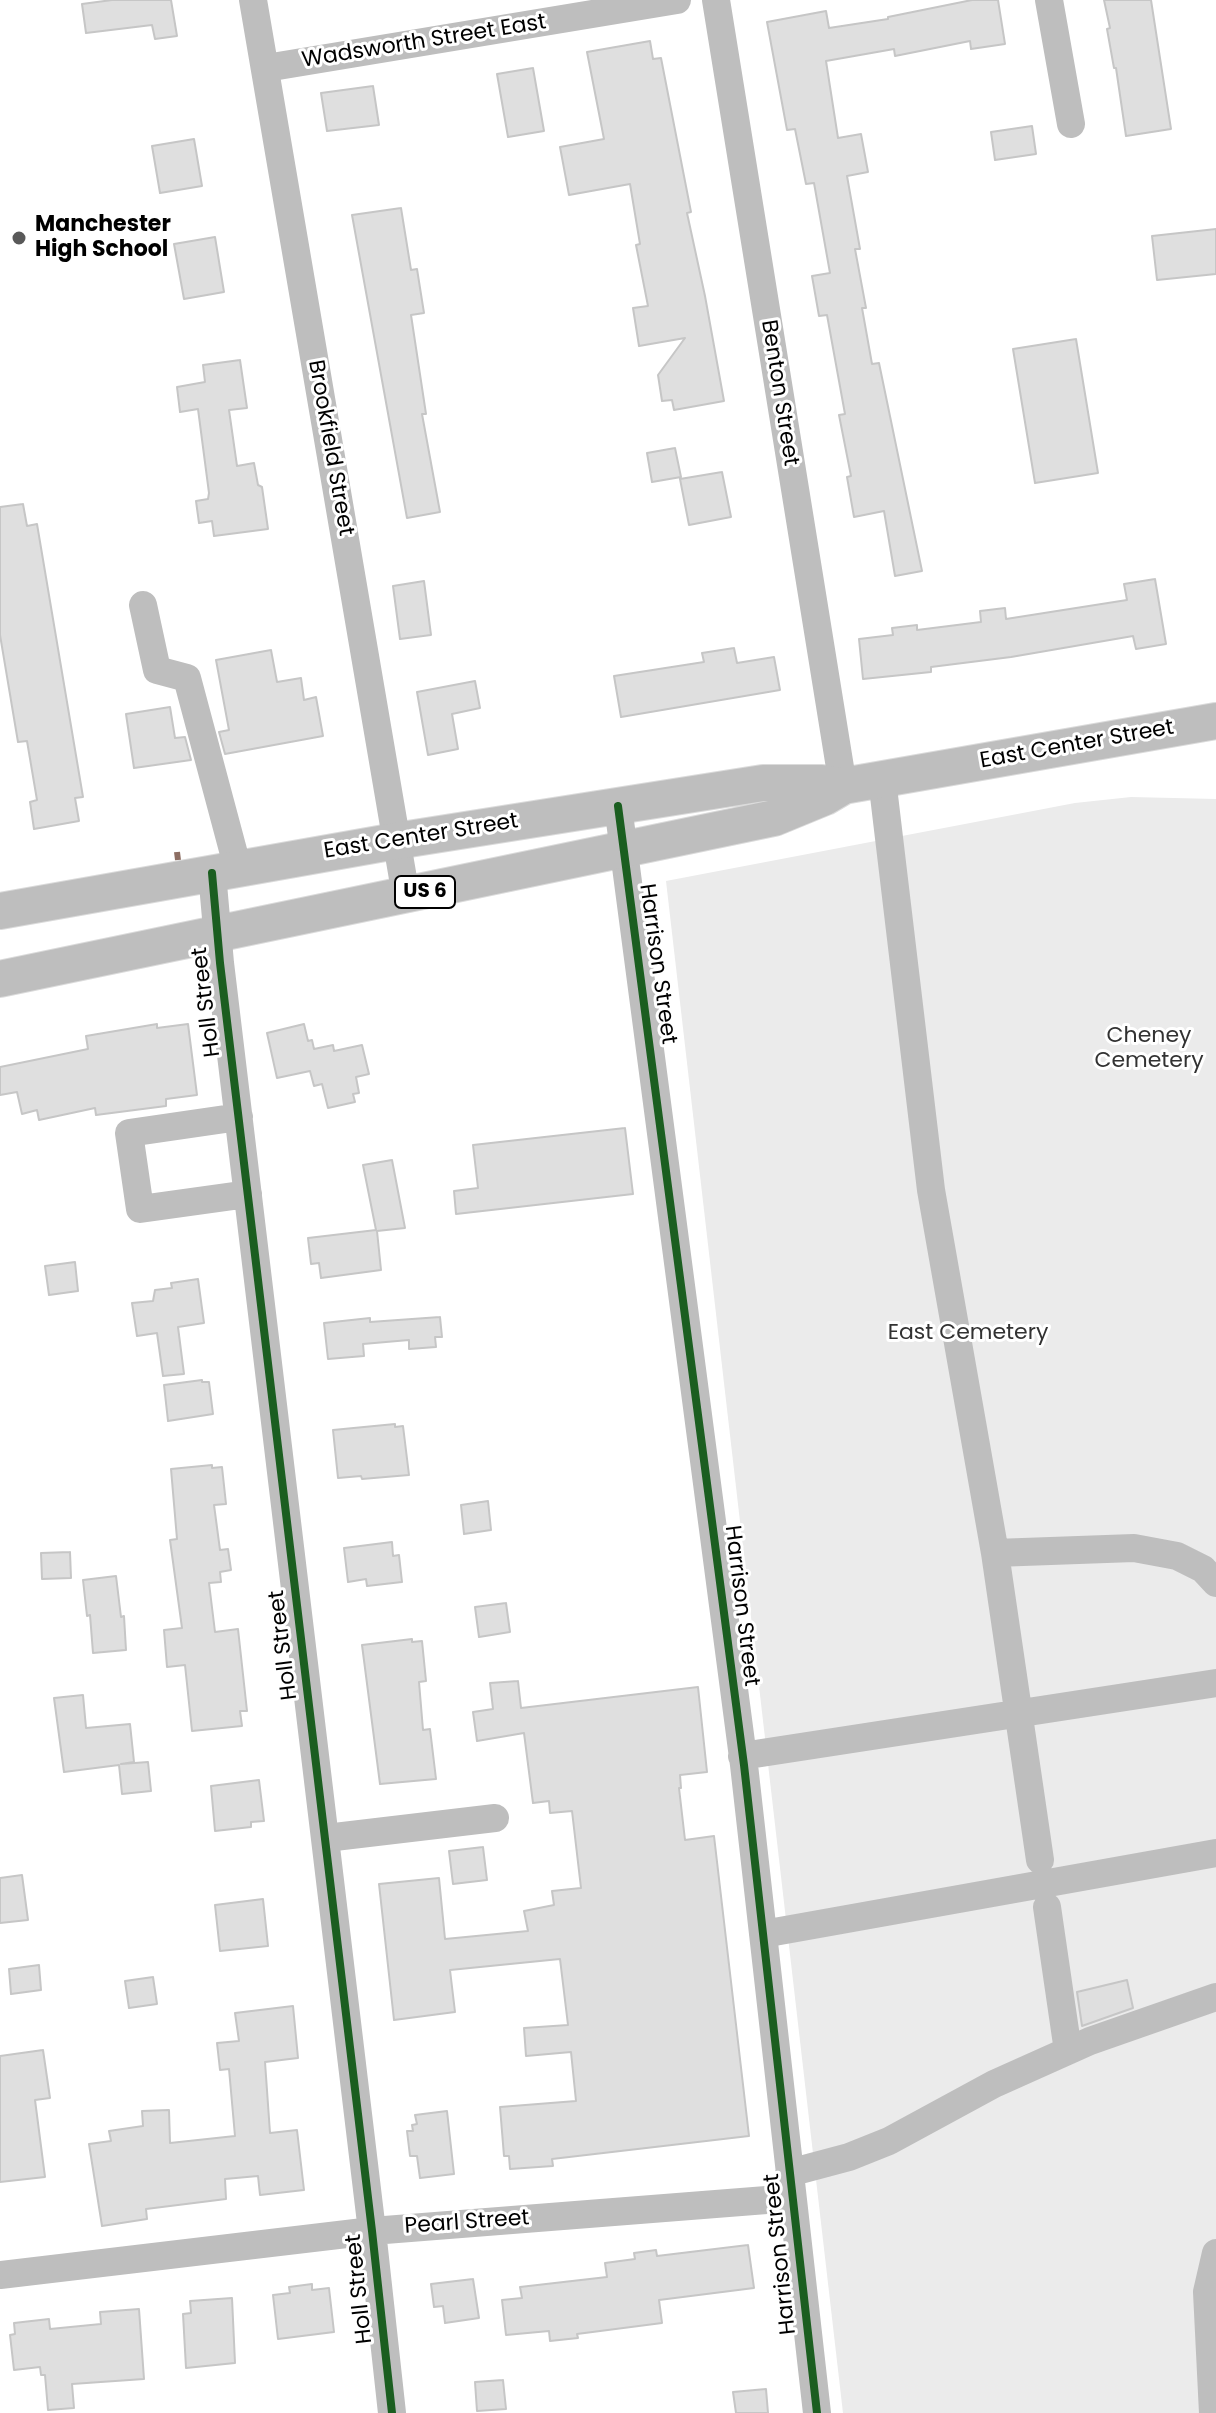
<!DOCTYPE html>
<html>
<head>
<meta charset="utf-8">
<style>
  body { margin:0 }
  canvas { display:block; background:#fff }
</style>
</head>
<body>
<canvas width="1216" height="2413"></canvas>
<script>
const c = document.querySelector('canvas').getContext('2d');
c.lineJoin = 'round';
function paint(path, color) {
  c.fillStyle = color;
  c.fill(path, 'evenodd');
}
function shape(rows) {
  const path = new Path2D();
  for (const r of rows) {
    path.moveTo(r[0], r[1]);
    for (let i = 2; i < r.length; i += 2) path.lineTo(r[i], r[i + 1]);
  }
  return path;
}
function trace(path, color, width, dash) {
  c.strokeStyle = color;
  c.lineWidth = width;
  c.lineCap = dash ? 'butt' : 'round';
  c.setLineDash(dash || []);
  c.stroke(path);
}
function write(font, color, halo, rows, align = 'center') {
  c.font = font + ' Poppins,sans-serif';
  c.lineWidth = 6;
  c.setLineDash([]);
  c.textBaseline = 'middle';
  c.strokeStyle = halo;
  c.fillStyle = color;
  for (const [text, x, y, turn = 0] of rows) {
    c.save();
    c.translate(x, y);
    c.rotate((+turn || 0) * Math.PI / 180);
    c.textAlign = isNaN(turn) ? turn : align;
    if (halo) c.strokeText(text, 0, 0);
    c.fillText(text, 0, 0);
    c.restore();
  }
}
paint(shape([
  [1131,797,1216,799,1216,2413,843,2413,666,881,1075,803]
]), '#ebebeb');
const building = shape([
  [112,0,171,0,177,36,155,39,152,25,86,33,82,4,112,0],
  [972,0,998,0,1005,44,971,49,970,41,895,56,894,49,826,61,838,138,861,134,868,172,847,176,860,249,855,249,866,308,862,308,872,364,879,363,922,571,895,576,884,511,854,517,847,477,851,476,839,415,845,414,827,315,819,316,812,276,830,273,814,183,806,184,795,129,787,130,767,22,826,11,829,28,888,19,888,17,972,0],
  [1104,0,1151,0,1171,129,1126,136,1116,68,1114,68,1107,29,1110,28,1104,0],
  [650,41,653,59,661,58,691,212,687,213,705,296,724,401,674,410,672,400,662,401,658,375,685,338,639,346,633,308,648,306,636,245,640,244,630,184,569,195,560,147,604,139,587,52,650,41],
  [533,68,544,131,508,137,497,74,533,68],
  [373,86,379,125,327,131,321,93,373,86],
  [1032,126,1036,154,995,160,991,132,1032,126],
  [194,139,202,186,160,193,152,146,194,139],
  [401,208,411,270,417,269,424,313,411,315,426,414,422,414,440,512,407,518,352,215,401,208],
  [1216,229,1216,274,1157,280,1152,236,1216,229],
  [215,237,224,292,184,299,174,244,215,237],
  [1076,339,1098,473,1035,483,1013,349,1076,339],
  [240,360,247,408,229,410,237,466,254,463,258,485,262,487,268,529,214,536,212,521,199,523,196,501,208,499,209,493,198,409,180,412,177,387,205,382,203,365,240,360],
  [675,448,681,477,652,482,647,453,675,448],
  [722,472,731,517,689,525,680,479,722,472],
  [23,504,27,526,37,524,83,797,75,798,79,821,34,829,30,802,37,800,27,741,18,742,0,635,0,507,23,504],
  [1155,579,1166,644,1136,649,1133,636,1011,657,931,667,931,672,863,679,859,639,893,635,892,628,917,625,917,630,981,622,980,611,1005,608,1006,619,1127,600,1124,584,1155,579],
  [424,581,431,635,400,639,393,586,424,581],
  [734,648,737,663,774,657,780,690,621,717,614,676,704,662,702,653,734,648],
  [271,650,277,682,301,678,304,700,316,697,323,736,225,754,219,732,229,730,216,660,271,650],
  [475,681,480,708,452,714,458,749,428,755,417,692,475,681],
  [170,707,175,738,185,737,191,760,134,768,126,714,170,707],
  [157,1024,157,1028,188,1024,197,1095,166,1099,166,1106,96,1115,95,1108,39,1120,37,1110,22,1114,17,1092,0,1095,0,1067,88,1049,86,1036,157,1024],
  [304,1024,308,1041,312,1040,314,1049,333,1045,334,1051,362,1045,369,1074,356,1077,359,1093,353,1094,355,1102,328,1108,322,1084,314,1086,310,1071,277,1078,267,1033,304,1024],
  [625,1128,633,1194,456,1214,454,1191,478,1188,473,1145,625,1128],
  [392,1160,405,1228,377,1231,381,1270,321,1278,319,1263,311,1264,308,1238,376,1230,363,1165,392,1160],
  [75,1262,78,1291,49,1295,45,1266,75,1262],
  [198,1279,204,1323,178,1327,184,1374,163,1376,157,1333,137,1336,132,1303,153,1301,155,1290,172,1288,171,1283,198,1279],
  [440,1317,442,1337,435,1337,436,1347,409,1349,409,1340,363,1344,364,1356,328,1359,324,1323,370,1318,370,1322,440,1317],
  [202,1380,202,1382,209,1382,213,1414,168,1421,164,1385,202,1380],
  [395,1424,395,1427,403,1426,409,1475,362,1479,361,1476,338,1478,333,1430,395,1424],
  [212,1465,212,1468,222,1467,226,1504,214,1505,220,1550,228,1549,231,1570,220,1572,221,1582,209,1583,215,1632,238,1629,247,1711,240,1711,242,1726,192,1731,185,1665,167,1667,164,1630,182,1628,170,1540,177,1539,171,1469,212,1465],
  [488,1501,491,1530,464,1534,461,1505,488,1501],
  [392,1542,393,1556,399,1555,402,1582,367,1586,366,1579,348,1582,344,1548,392,1542],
  [70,1552,71,1578,42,1579,41,1553,70,1552],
  [116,1576,121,1617,124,1616,126,1650,93,1653,90,1615,87,1616,83,1580,116,1576],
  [506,1603,510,1632,479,1637,475,1607,506,1603],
  [412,1639,412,1642,422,1641,426,1681,419,1682,423,1730,430,1729,436,1779,380,1784,362,1645,412,1639],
  [518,1681,521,1708,698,1687,707,1772,680,1775,681,1788,679,1788,685,1840,714,1836,749,2136,552,2159,553,2166,510,2169,509,2156,504,2156,500,2107,576,2101,571,2052,526,2056,524,2028,568,2025,560,1959,450,1970,455,2012,394,2020,379,1884,439,1878,445,1939,528,1931,524,1911,554,1905,552,1891,581,1888,572,1811,550,1813,549,1801,533,1803,524,1733,477,1741,473,1712,493,1709,490,1683,518,1681],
  [83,1695,86,1728,130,1724,134,1762,121,1764,148,1762,151,1791,122,1794,119,1765,64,1772,54,1698,83,1695],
  [259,1780,264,1821,251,1822,251,1827,215,1831,211,1786,259,1780],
  [483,1847,487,1880,453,1884,449,1851,483,1847],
  [22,1875,28,1920,0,1923,0,1878,22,1875],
  [263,1899,268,1946,220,1951,215,1905,263,1899],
  [39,1965,41,1990,11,1994,9,1969,39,1965],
  [153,1977,157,2004,129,2008,125,1981,153,1977],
  [1127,1980,1133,2008,1082,2026,1077,1992,1127,1980],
  [293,2006,298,2058,265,2062,270,2133,297,2130,304,2190,260,2195,258,2176,225,2179,226,2199,146,2209,147,2219,102,2226,89,2144,111,2141,109,2131,143,2126,142,2111,169,2110,170,2143,235,2136,229,2069,220,2070,217,2043,239,2041,235,2013,293,2006],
  [43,2050,50,2098,35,2100,45,2177,0,2182,0,2056,43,2050],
  [447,2111,454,2174,420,2178,417,2156,410,2156,407,2131,413,2131,412,2125,417,2124,415,2115,447,2111],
  [748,2245,754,2288,659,2300,662,2323,577,2334,578,2338,550,2341,549,2331,506,2335,502,2300,522,2298,520,2287,607,2277,605,2263,635,2259,634,2253,656,2250,657,2256,748,2245],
  [473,2279,479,2318,445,2323,443,2306,434,2307,431,2284,473,2279],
  [312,2284,312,2290,329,2288,334,2332,278,2339,273,2295,290,2293,289,2287,312,2284],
  [232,2298,235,2363,186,2368,183,2314,191,2313,190,2301,232,2298],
  [139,2309,144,2379,72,2384,74,2408,48,2410,45,2375,41,2375,40,2367,14,2370,10,2335,15,2334,14,2323,49,2319,50,2329,101,2324,100,2312,139,2309],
  [503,2380,506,2409,477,2411,475,2382,503,2380],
  [766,2389,768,2413,736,2413,733,2392,766,2389]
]);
paint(building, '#dfdfdf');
trace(building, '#c6c6c6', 2);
const major = shape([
  [0,911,396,841,763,783,822,783,843,786,1216,721],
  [0,979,774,818,825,797,842,787]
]);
trace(major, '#dbdbdb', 38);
trace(shape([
  [253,0,406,896],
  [716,0,843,786],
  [1049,0,1071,124],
  [266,68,677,0],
  [143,605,157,670,187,678,238,869],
  [882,779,931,1190,995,1553,1040,1860],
  [618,806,744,1765,817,2413],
  [212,873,220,963,372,2231,392,2413],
  [239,1117,129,1133,140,1209,248,1194],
  [995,1553,1134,1548,1177,1556,1203,1569,1216,1583],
  [742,1756,1216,1683],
  [326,1838,495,1818],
  [1047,1907,1068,2051],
  [763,1934,1216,1853],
  [789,2173,849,2157,889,2141,994,2084,1090,2041,1216,1997],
  [0,2275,372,2231,792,2198],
  [1213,2413,1207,2292,1216,2253]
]), '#bebebe', 28);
trace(major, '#bebebe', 36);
trace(shape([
  [177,852,178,860]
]), '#8d6e63', 6, [12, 6]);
trace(shape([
  [618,806,744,1765,817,2413],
  [212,873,220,963,372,2231,392,2413]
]), '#1b5e20', 8);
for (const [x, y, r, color] of [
  [19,238,8,"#595959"]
]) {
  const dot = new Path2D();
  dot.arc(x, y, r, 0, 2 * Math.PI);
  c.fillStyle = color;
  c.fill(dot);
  trace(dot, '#fff', 3);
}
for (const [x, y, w] of [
  [425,892,60]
]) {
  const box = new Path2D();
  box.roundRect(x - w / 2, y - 16, w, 32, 6);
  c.fillStyle = '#fff';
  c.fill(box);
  trace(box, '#000', 2);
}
write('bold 20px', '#000', null, [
  ["US 6",425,892]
]);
write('22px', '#000', '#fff', [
  ["Wadsworth Street East",424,42,-9],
  ["Benton Street",779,393,81],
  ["Brookfield Street",330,448,80],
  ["East Center Street",1077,745,-10],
  ["East Center Street",421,837,-9],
  ["Harrison Street",657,964,82],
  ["Holl Street",207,1002,-97],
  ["Harrison Street",741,1606,83],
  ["Holl Street",284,1645,-97],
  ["Pearl Street",467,2223,-4],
  ["Harrison Street",781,2254,-96],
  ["Holl Street",360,2289,-96]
]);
write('bold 22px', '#000', '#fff', [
  ["Manchester",35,225],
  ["High School",35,250]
], 'left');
write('22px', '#323232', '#fff', [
  ["Cheney",1149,1036],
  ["Cemetery",1149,1061],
  ["East Cemetery",968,1333]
]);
</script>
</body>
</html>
